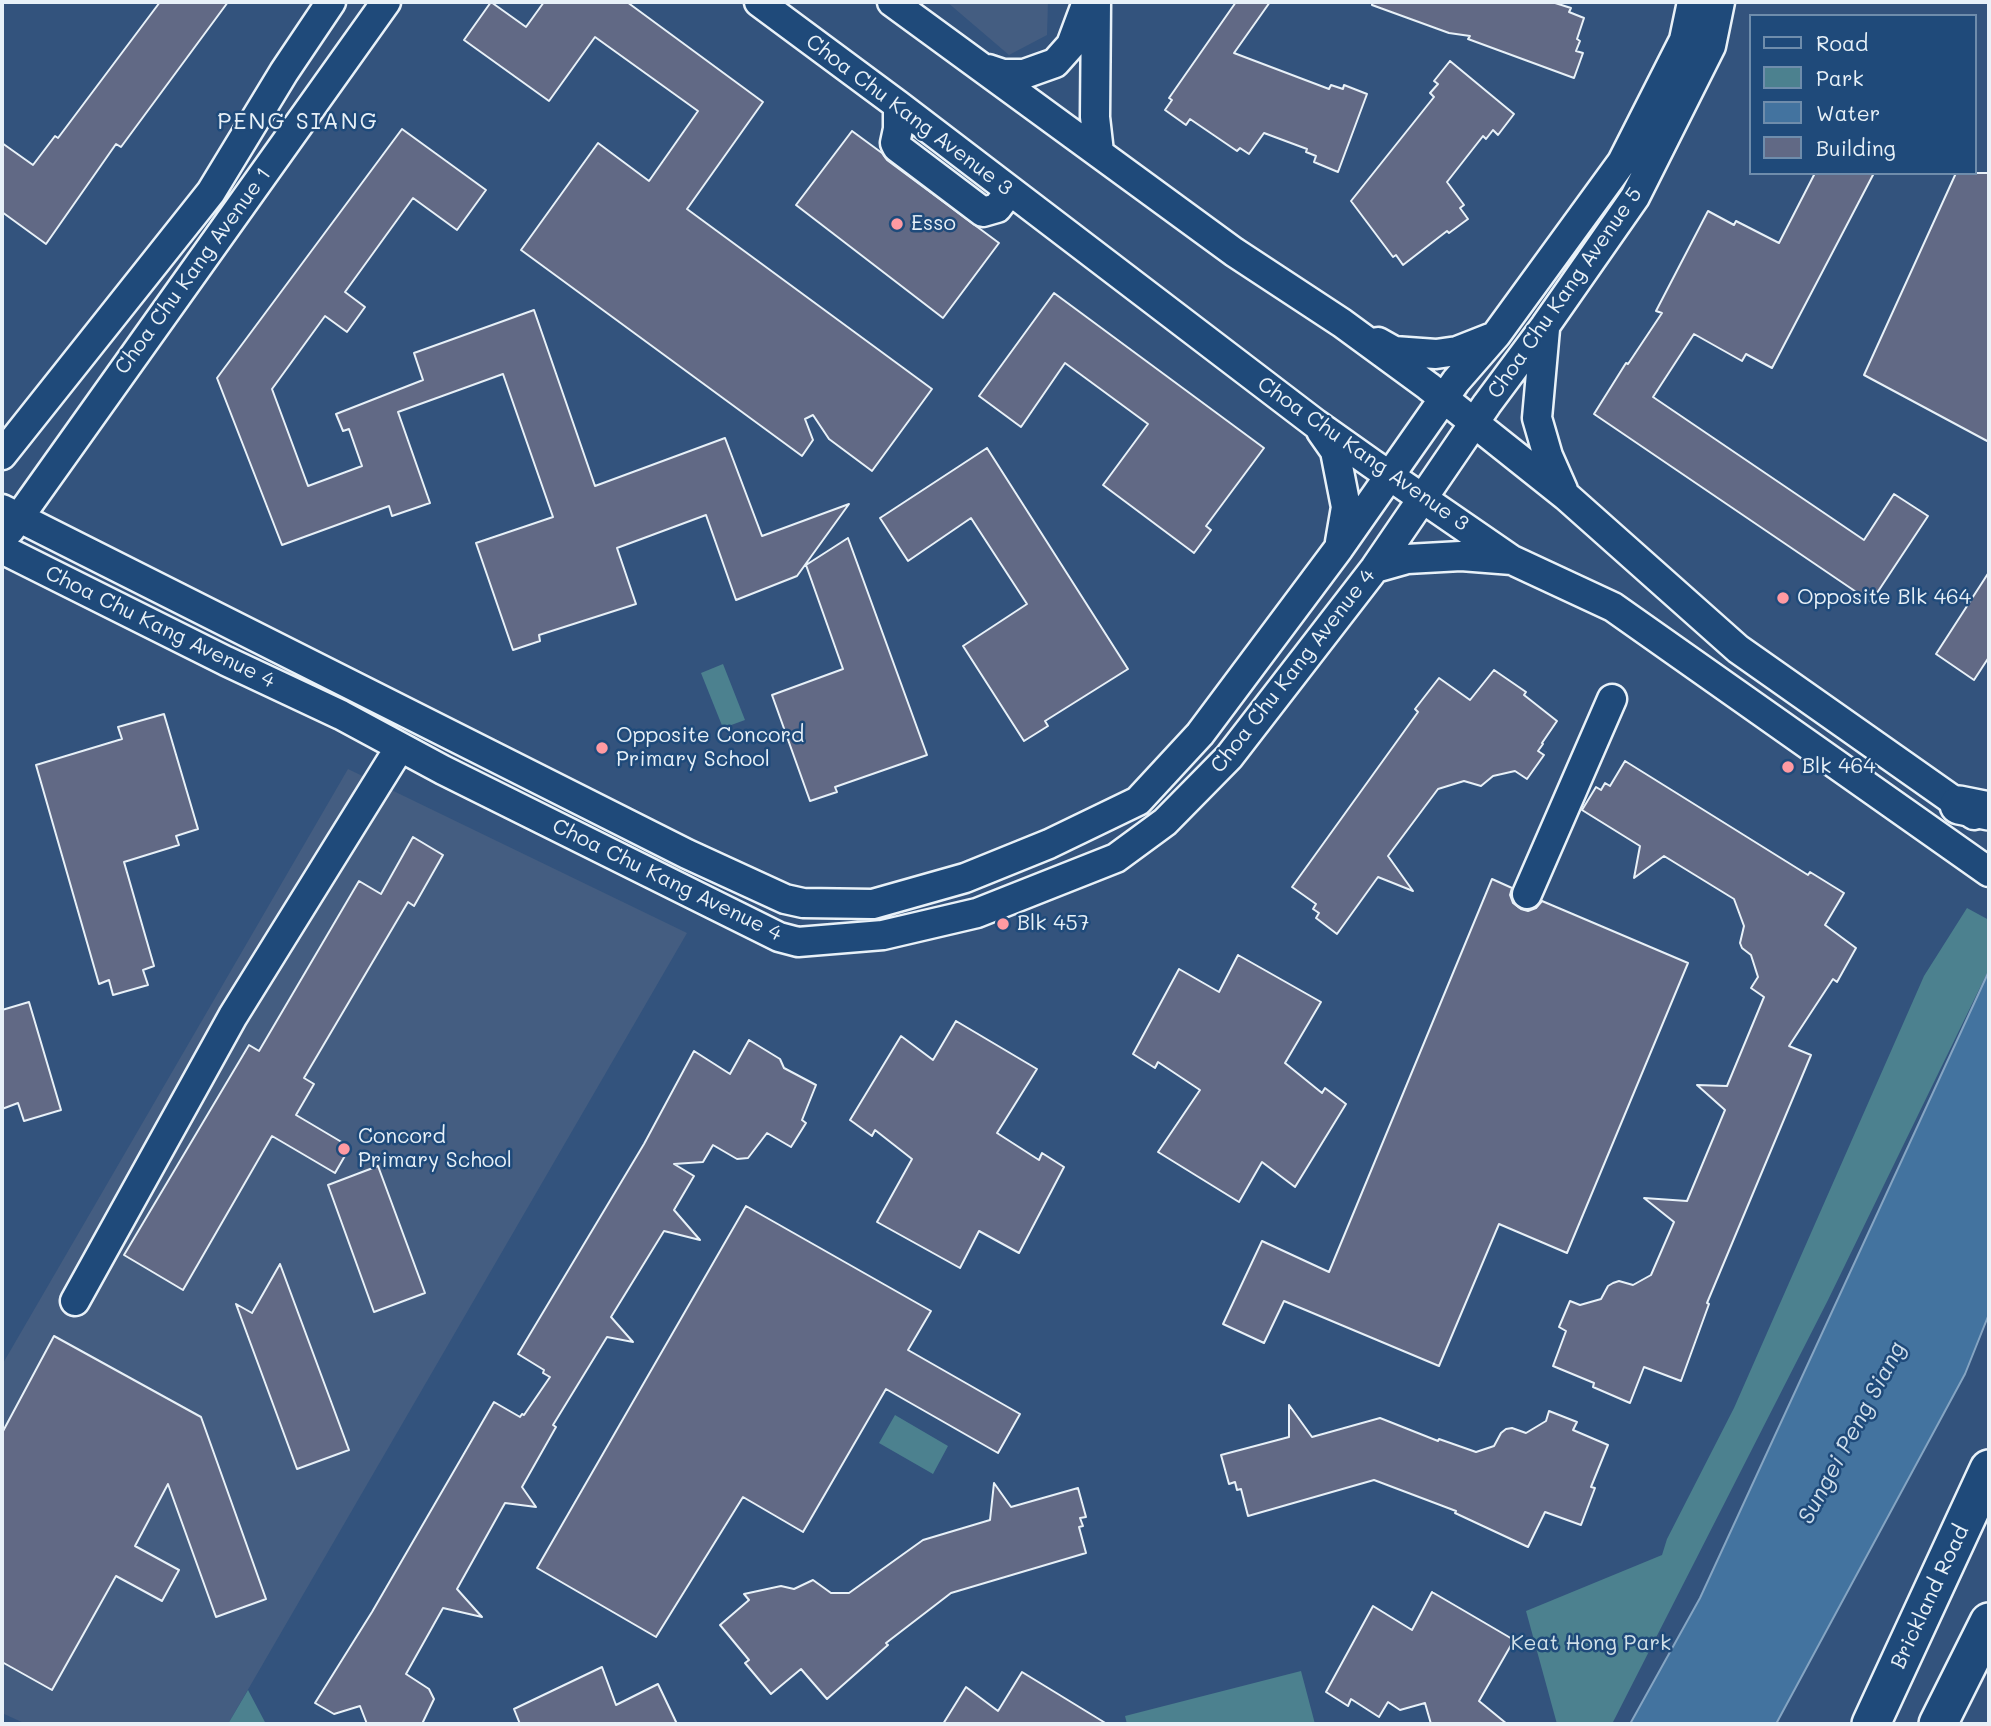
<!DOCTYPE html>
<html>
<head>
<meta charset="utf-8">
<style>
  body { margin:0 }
  #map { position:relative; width:1991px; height:1726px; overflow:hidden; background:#33537d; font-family:Mali,sans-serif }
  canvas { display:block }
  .frame { position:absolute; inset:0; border:4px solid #e8f1f8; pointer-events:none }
  .legend { position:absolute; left:1749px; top:14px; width:228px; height:161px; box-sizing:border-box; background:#1f4a7a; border:2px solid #6f8dac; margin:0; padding:9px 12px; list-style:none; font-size:21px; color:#e8f1f8 }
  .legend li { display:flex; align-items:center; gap:14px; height:35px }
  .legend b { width:35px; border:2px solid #6f8dac }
</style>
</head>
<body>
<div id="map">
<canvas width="1991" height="1726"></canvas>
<div class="frame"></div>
<ul class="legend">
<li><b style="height:9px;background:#1f4a7a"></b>Road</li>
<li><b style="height:19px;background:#4c818f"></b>Park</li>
<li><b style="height:19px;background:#43739f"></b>Water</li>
<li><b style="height:19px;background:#616985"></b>Building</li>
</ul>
</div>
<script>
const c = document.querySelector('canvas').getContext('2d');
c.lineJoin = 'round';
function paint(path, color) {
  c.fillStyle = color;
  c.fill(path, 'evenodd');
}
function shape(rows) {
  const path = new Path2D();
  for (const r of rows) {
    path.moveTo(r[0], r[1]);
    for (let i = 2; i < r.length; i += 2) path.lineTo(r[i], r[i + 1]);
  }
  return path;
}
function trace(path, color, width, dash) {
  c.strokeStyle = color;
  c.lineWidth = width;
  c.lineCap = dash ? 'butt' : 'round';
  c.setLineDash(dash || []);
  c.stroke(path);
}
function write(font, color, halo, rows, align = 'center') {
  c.font = font + ' Mali,sans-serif';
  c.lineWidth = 5;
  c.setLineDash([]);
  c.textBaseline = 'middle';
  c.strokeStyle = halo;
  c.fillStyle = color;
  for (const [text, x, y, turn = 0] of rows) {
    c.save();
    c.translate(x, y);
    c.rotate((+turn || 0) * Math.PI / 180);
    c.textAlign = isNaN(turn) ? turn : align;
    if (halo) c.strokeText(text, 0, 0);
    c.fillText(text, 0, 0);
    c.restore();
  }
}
paint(shape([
  [947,2,1048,2,1047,35,1009,55],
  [348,769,687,933,228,1724,26,1724,2,1713,2,1365]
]), '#445d81');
paint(shape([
  [723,664,745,720,723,728,701,673],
  [1967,908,1989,920,1989,969,1828,1300,1612,1724,1557,1724,1526,1611,1662,1555,1667,1539,1734,1408,1924,976],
  [895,1415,948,1446,933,1474,879,1443],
  [1301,1671,1315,1724,1127,1724,1125,1716],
  [248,1690,266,1724,228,1724]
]), '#4c818f');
const water = shape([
  [1989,971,1989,1314,1965,1374,1776,1724,1630,1724,1700,1598,1989,971]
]);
paint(water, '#43739f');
trace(water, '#85a5c3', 2);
const building = shape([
  [160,2,228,2,121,147,116,144,46,244,2,212,2,143,33,165,55,136,58,138,160,2],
  [491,2,526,27,544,2,627,2,763,102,687,209,932,389,872,471,829,439,813,415,805,419,813,440,802,456,521,250,598,143,649,181,698,111,595,37,549,101,464,40,491,2],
  [1236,2,1270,2,1234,53,1329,89,1331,85,1343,89,1344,85,1367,94,1338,172,1314,162,1316,156,1306,152,1307,149,1264,133,1249,154,1240,148,1237,151,1190,119,1186,125,1165,110,1172,100,1169,98,1236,2],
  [1372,2,1552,2,1571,8,1569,12,1584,18,1577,39,1580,41,1576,51,1583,53,1574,78,1468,39,1470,36,1449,33,1372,5,1372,2],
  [1450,61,1514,114,1498,135,1493,130,1486,139,1483,136,1447,182,1464,205,1460,208,1468,219,1449,233,1447,231,1403,265,1396,255,1393,257,1351,201,1434,97,1430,93,1438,84,1434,81,1450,61],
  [402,129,486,190,457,230,413,198,345,292,365,307,347,332,325,316,272,389,308,486,362,466,349,429,343,431,336,414,423,380,414,353,534,310,595,486,725,438,762,536,849,504,797,576,736,600,706,515,617,548,636,604,539,635,540,641,513,650,476,543,553,517,503,374,398,412,430,503,392,516,389,506,282,545,217,378,402,129],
  [852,131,882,153,887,160,999,243,943,318,796,205,852,131],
  [1815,173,1874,173,1772,368,1746,354,1742,361,1694,334,1653,397,1864,540,1894,494,1928,516,1871,602,1594,414,1626,363,1628,364,1662,313,1656,311,1708,211,1734,225,1736,221,1779,243,1815,173],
  [1956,173,1989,173,1989,442,1864,375,1956,173],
  [1054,293,1264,448,1206,526,1211,530,1194,553,1103,485,1148,424,1065,363,1021,427,979,396,1054,293],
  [987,448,1128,669,1045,721,1048,726,1024,741,963,646,1027,604,971,518,908,561,880,518,987,448],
  [848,538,927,755,835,787,837,792,810,801,772,695,843,669,806,565,848,538],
  [1989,572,1989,657,1974,680,1936,654,1989,572],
  [1494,670,1526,692,1524,695,1557,721,1542,743,1543,744,1538,751,1544,755,1527,779,1515,771,1493,776,1481,786,1464,781,1438,789,1388,856,1413,891,1378,877,1337,934,1316,918,1319,913,1313,909,1316,904,1292,887,1418,712,1415,709,1439,678,1470,700,1494,670],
  [164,714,198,829,176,836,179,845,124,862,154,966,143,970,148,985,113,995,109,980,99,984,36,765,122,739,118,727,164,714],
  [1625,761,1808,875,1810,872,1844,893,1825,925,1856,948,1837,982,1833,979,1789,1046,1811,1055,1707,1303,1709,1304,1681,1381,1644,1367,1630,1403,1593,1387,1594,1383,1553,1366,1566,1331,1559,1327,1570,1301,1580,1305,1601,1299,1608,1286,1613,1283,1619,1281,1633,1285,1651,1275,1674,1222,1644,1198,1687,1201,1725,1110,1697,1085,1727,1086,1764,997,1751,988,1758,977,1751,955,1742,948,1740,943,1744,926,1734,899,1664,856,1634,878,1640,846,1582,810,1596,787,1601,790,1605,783,1610,786,1625,761],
  [413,837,443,855,414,906,408,902,304,1078,314,1084,296,1115,350,1147,335,1173,272,1136,183,1290,124,1255,249,1045,259,1051,359,881,381,894,413,837],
  [1492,879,1512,888,1510,895,1513,903,1521,909,1528,911,1536,908,1542,901,1688,963,1567,1253,1499,1224,1439,1366,1284,1301,1264,1343,1223,1324,1262,1241,1329,1272,1492,879],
  [1238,955,1321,1002,1285,1063,1322,1093,1325,1088,1346,1104,1295,1187,1262,1162,1239,1202,1158,1152,1200,1090,1158,1062,1155,1068,1133,1054,1179,969,1219,992,1238,955],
  [29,1002,61,1110,24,1121,18,1103,2,1109,2,1010,29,1002],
  [956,1021,1037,1069,997,1133,1039,1160,1042,1153,1064,1167,1019,1253,979,1231,960,1268,877,1222,912,1159,875,1130,872,1136,850,1120,901,1036,933,1060,956,1021],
  [749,1040,780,1059,784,1068,816,1085,802,1120,806,1123,791,1147,767,1133,748,1158,737,1159,713,1145,703,1162,674,1164,694,1176,674,1210,700,1240,664,1231,611,1317,633,1342,607,1337,553,1425,556,1427,522,1487,536,1507,505,1503,457,1589,482,1617,443,1608,406,1674,429,1689,434,1699,422,1724,367,1724,360,1706,334,1714,315,1703,372,1612,494,1402,520,1417,522,1414,524,1415,550,1377,543,1373,544,1370,518,1354,644,1144,694,1051,730,1074,749,1040],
  [378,1166,425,1293,374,1312,328,1185,378,1166],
  [746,1206,931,1311,908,1350,1020,1414,998,1453,886,1389,803,1532,743,1497,656,1637,537,1568,746,1206],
  [280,1264,349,1450,297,1469,236,1304,252,1313,280,1264],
  [54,1336,201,1417,266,1599,216,1617,168,1484,135,1546,179,1570,162,1601,116,1576,52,1690,2,1662,2,1433,54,1336],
  [1289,1405,1312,1437,1380,1418,1438,1441,1439,1439,1476,1452,1494,1446,1501,1433,1506,1429,1512,1428,1526,1433,1546,1421,1549,1411,1577,1422,1573,1430,1608,1445,1591,1487,1595,1488,1581,1525,1545,1512,1528,1547,1455,1513,1456,1511,1374,1480,1248,1516,1241,1489,1237,1490,1235,1482,1229,1484,1221,1455,1289,1437,1289,1405],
  [994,1483,1011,1507,1078,1488,1086,1517,1080,1518,1083,1526,1079,1527,1086,1553,951,1593,886,1643,888,1645,827,1699,801,1669,771,1694,745,1663,749,1660,720,1625,749,1600,744,1594,781,1586,794,1589,813,1580,831,1593,849,1593,923,1540,990,1520,994,1483],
  [1432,1592,1514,1640,1479,1701,1507,1724,1431,1724,1425,1703,1400,1710,1388,1702,1379,1717,1351,1699,1348,1706,1326,1692,1373,1606,1412,1630,1432,1592],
  [602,1667,616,1705,658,1684,677,1724,520,1724,514,1709,602,1667],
  [1022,1672,1107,1724,943,1724,966,1687,998,1711,1022,1672]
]);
paint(building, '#616985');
trace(building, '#e8f1f8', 2);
const minor = shape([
  [759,2,898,105,1316,424,1371,463,1512,560,1613,607,1989,872],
  [892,2,1234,252,1342,323,1428,386,1566,496,1738,649,1974,815],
  [1096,2,1095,117,1099,152],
  [988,69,1003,74,1024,74,1055,63,1071,45,1087,2],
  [898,105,898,129,895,143,897,147,983,212,997,208,1009,192],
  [1545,329,1537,418,1548,456,1563,490],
  [1378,342,1394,351,1436,354,1457,351,1490,338],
  [1321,431,1335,451,1346,507,1340,542],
  [2,455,211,192,284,72,331,2],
  [2,509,687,854,785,899,803,903,873,904,965,878,1049,844,1138,801,1200,734,1339,548,1456,381,1496,335,1622,162,1684,40,1692,2],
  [10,530,386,2],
  [2,549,226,661,341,715,443,770,779,937,798,942,883,935,977,913,1116,858,1165,822,1229,757,1375,568,1487,404,1545,326,1635,197,1711,46,1720,2],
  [1375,568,1407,559,1461,556,1512,560],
  [1527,894,1612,699],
  [75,1301,233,1016,400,747]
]);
const major = shape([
  [1959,805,1989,811],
  [1871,1724,1989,1469],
  [1938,1724,1989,1622]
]);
trace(minor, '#e8f1f8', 33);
trace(major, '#e8f1f8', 42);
trace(minor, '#1f4a7a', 28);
trace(major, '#1f4a7a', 37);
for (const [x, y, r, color] of [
  [897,224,7,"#ff9aa2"],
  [1783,598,7,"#ff9aa2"],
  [602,748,7,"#ff9aa2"],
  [1788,767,7,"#ff9aa2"],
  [1003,924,7,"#ff9aa2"],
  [344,1149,7,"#ff9aa2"]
]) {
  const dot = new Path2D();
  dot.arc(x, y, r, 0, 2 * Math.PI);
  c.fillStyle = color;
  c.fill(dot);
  trace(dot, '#1f4a7a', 2.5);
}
write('21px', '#e8f1f8', '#1f4a7a', [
  ["Choa Chu Kang Avenue 3",909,115,37],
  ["Choa Chu Kang Avenue 1",193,271,-54],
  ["Choa Chu Kang Avenue 5",1565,293,-55],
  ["Choa Chu Kang Avenue 3",1363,454,35],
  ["Choa Chu Kang Avenue 4",160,627,26],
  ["Choa Chu Kang Avenue 4",1293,671,-52],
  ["Choa Chu Kang Avenue 4",667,880,26],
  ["Brickland Road",1930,1597,-65]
]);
write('21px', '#e8f1f8', '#1f4a7a', [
  ["Esso",911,224],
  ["Opposite Blk 464",1797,598],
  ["Opposite Concord",616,736],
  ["Primary School",616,760],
  ["Blk 464",1802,767],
  ["Blk 457",1017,924],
  ["Concord",358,1137],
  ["Primary School",358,1161]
], 'left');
write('21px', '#d1e0e8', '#1f4a7a', [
  ["Keat Hong Park",1591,1644]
]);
c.letterSpacing = '2px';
write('23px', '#e8f1f8', '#1f4a7a', [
  ["PENG SIANG",298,122]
]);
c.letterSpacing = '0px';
write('italic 23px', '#cfdeeb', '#1f4a7a', [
  ["Sungei Peng Siang",1852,1433,-62]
]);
</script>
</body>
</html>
